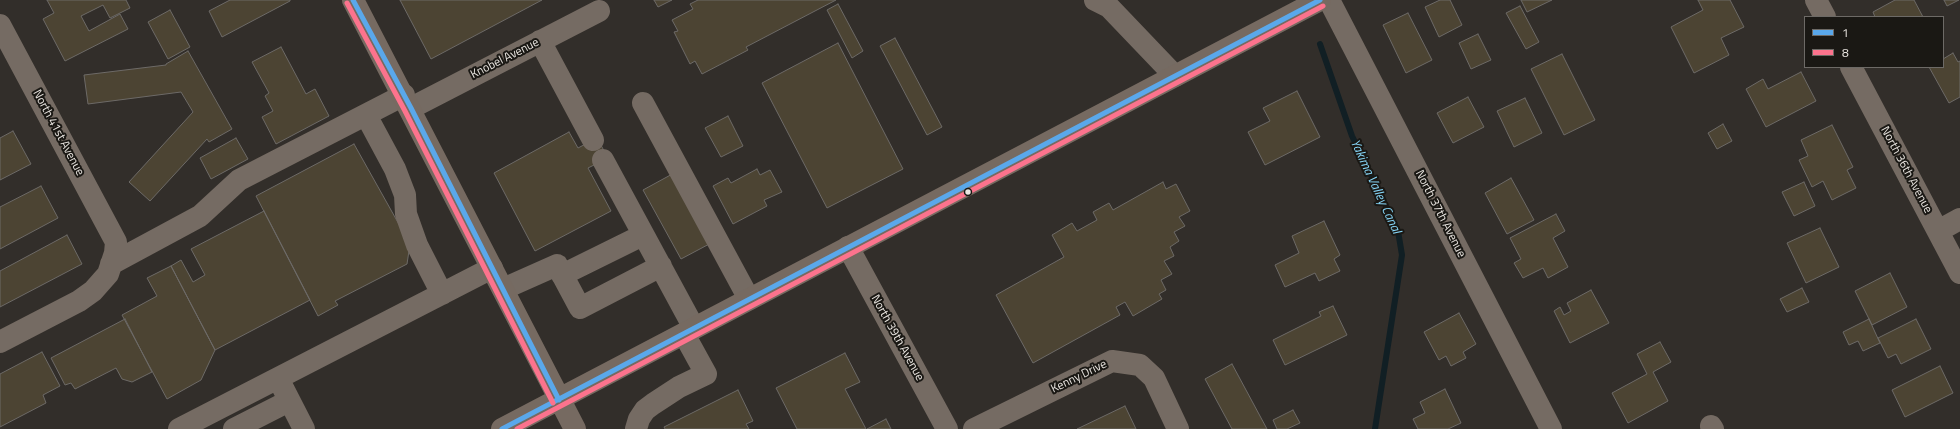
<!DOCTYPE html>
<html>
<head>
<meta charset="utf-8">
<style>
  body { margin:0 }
  #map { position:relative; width:1960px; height:429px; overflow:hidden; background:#322e2a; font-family:"Titillium Web",sans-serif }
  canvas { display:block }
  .legend { position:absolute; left:1804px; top:16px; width:140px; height:52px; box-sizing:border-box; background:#1a1814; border:1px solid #6d6a66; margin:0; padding:5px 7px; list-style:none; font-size:12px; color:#eae6e1 }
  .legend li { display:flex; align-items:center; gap:8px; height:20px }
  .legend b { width:20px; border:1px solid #6d6a66 }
</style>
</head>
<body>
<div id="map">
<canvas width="1960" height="429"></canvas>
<ul class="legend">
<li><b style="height:5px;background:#5aa8eb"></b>1</li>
<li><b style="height:5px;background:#fc738d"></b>8</li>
</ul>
</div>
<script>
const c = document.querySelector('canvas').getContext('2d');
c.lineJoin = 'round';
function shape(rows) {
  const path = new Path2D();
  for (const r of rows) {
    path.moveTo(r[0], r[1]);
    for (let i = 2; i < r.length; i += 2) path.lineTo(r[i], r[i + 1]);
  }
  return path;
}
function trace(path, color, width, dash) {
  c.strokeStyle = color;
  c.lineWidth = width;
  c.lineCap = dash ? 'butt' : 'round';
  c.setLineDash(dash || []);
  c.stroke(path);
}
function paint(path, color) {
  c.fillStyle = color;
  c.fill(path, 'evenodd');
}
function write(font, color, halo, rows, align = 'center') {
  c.font = font + ' "Titillium Web",sans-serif';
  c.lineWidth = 4;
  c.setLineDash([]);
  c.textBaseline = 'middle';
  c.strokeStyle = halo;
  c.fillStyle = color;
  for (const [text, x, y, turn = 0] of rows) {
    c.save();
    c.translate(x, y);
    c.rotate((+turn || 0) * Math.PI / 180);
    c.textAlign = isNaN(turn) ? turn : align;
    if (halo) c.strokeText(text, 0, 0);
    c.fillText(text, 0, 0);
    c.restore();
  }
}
trace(shape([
  [1320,44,1352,136,1398,231,1402,255,1375,429]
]), '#111f24', 6);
const building = shape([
  [47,0,126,0,130,8,110,18,103,5,81,16,89,31,120,14,128,29,65,61,43,19,54,13,47,0],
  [230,0,290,0,290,1,222,37,209,11,230,0],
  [400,0,542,0,431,59,400,0],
  [654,0,672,0,658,7,654,0],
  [698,0,836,0,746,47,748,50,702,74,695,61,690,64,674,32,678,31,672,20,693,9,690,4,698,0],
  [1440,0,1450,0,1462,25,1439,37,1425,7,1440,0],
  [1521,0,1552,0,1527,12,1521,0],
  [1698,0,1730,0,1744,27,1721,38,1729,55,1694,73,1671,27,1703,10,1698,0],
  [1895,0,1914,0,1923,17,1875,17,1873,12,1895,0],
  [1944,0,1959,0,1947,6,1944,0],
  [838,4,863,51,852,58,827,10,838,4],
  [1520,6,1539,42,1526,49,1506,13,1520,6],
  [170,10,190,47,168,59,148,22,170,10],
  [1408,13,1432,60,1406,73,1383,25,1408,13],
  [1478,34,1491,60,1471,69,1459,43,1478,34],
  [895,38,942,127,927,135,880,46,895,38],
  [838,43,903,169,827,208,762,83,838,43],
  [281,47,306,94,315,89,329,116,276,144,262,117,273,111,265,96,269,93,252,62,281,47],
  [188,51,232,129,209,142,207,139,150,201,129,182,193,112,181,92,88,104,84,75,166,65,166,64,188,51],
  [1953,53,1958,62,1960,61,1960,97,1949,103,1929,67,1943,67,1943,59,1953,53],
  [1562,54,1595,120,1564,135,1531,69,1562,54],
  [1801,72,1816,101,1766,127,1746,89,1763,79,1768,89,1801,72],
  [1297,91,1320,137,1265,165,1248,132,1270,121,1263,108,1297,91],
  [1468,97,1484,127,1453,143,1437,113,1468,97],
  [1525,98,1542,133,1514,147,1497,111,1525,98],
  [728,116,743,146,721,157,705,128,728,116],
  [1723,124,1732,141,1717,149,1708,133,1723,124],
  [1832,125,1853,167,1847,170,1856,188,1832,200,1823,181,1812,187,1799,160,1808,156,1801,140,1832,125],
  [13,131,31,164,0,180,0,138,13,131],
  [569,132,578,148,597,138,608,158,588,168,611,211,535,251,494,173,569,132],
  [236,138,248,159,211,179,200,158,236,138],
  [354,144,410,244,407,264,335,301,338,305,318,316,256,196,354,144],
  [757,169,760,175,770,170,782,192,764,200,767,206,733,224,713,186,728,178,731,183,757,169],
  [676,172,713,242,681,259,643,190,676,172],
  [1511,178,1534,220,1507,234,1485,193,1511,178],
  [1163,182,1166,189,1176,184,1190,211,1179,217,1185,226,1174,232,1179,241,1170,247,1174,256,1164,261,1172,274,1161,280,1166,290,1159,294,1162,299,1133,316,1125,302,1116,307,1120,315,1033,363,996,295,1064,257,1052,235,1072,223,1077,231,1097,220,1093,212,1109,203,1113,210,1163,182],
  [1804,182,1815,206,1794,216,1782,192,1804,182],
  [41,186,58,218,0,249,0,207,41,186],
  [264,211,310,300,215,350,171,266,181,260,193,282,205,275,191,249,264,211],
  [1556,214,1565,231,1553,238,1568,267,1548,278,1543,268,1523,278,1514,263,1521,259,1510,238,1556,214],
  [1324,221,1340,255,1334,259,1340,271,1319,281,1315,273,1285,287,1275,265,1299,253,1292,236,1324,221],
  [1820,228,1839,267,1806,283,1787,243,1820,228],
  [67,235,82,264,0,307,0,271,67,235],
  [171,266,215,350,201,380,167,399,122,315,157,296,147,278,171,266],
  [1890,273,1907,307,1872,325,1855,291,1890,273],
  [1802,288,1809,302,1787,312,1780,299,1802,288],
  [1591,290,1609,323,1570,343,1554,311,1560,307,1564,315,1571,311,1567,303,1591,290],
  [1333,306,1347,335,1285,365,1273,340,1321,316,1319,312,1333,306],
  [1459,313,1476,344,1463,352,1466,358,1451,366,1446,356,1439,360,1424,332,1459,313],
  [125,319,152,372,132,382,122,379,116,368,75,389,71,383,65,385,51,358,125,319],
  [1869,319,1880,343,1863,351,1858,341,1849,345,1843,332,1869,319],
  [1916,319,1931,349,1901,364,1896,354,1888,358,1878,338,1916,319],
  [1660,342,1671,362,1653,372,1668,401,1628,423,1612,393,1647,374,1637,354,1660,342],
  [42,352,60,386,43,395,46,403,0,427,0,374,42,352],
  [845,353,860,382,845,389,866,429,797,429,776,388,845,353],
  [1232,364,1267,429,1232,429,1205,379,1232,364],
  [1940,366,1953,393,1905,417,1892,390,1940,366],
  [1445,389,1461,423,1448,429,1418,429,1413,419,1425,413,1420,402,1445,389],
  [738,390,753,421,746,424,749,429,665,429,664,427,738,390],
  [1125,406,1136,429,1077,429,1125,406],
  [1293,410,1300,423,1287,429,1277,429,1273,420,1293,410],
  [886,419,891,429,867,429,886,419]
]);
paint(building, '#4c4433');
trace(building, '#6d6a67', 1);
trace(shape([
  [1095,0,1109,7,1175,76],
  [1329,0,1551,429],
  [1816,0,1825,17],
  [0,25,116,242,115,253,108,274,93,291,79,301,0,342],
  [540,41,593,140],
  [1851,67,1960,273],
  [643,103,749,299],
  [411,108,599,11],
  [366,115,395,169,405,195,406,214,417,245,442,294],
  [603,160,694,328],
  [1938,231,1960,219],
  [848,247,947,429],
  [111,264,200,216,239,180,404,95],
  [562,275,643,235],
  [503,289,557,265,580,308,661,266],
  [283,388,304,429],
  [1711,426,1713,429],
  [179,429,492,268],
  [234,429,289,401],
  [636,429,639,419,645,410,653,404,679,387,706,374,684,334],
  [974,429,1112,361,1140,365,1154,378,1178,429]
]), '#756b63', 22);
trace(shape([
  [353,0,575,429],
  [502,429,1320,0]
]), '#766a61', 22);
trace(shape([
  [353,0,411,108,559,400],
  [502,429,1320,0]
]), '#5aa8eb', 5);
trace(shape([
  [347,3,405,111,553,403],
  [517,429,1323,6]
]), '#fc738d', 5);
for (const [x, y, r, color] of [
  [968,192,3.5,"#eae6e1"]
]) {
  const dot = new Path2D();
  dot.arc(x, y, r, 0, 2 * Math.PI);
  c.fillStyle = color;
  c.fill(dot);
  trace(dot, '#1a1814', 1.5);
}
write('12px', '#eae6e1', '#1a1814', [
  ["Knobel Avenue",505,59,-27],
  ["North 41st Avenue",58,133,62],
  ["North 36th Avenue",1906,170,62],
  ["North 37th Avenue",1440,214,63],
  ["North 39th Avenue",897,338,61],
  ["Kenny Drive",1079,377,-26]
]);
write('italic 13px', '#87d7f9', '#1a1814', [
  ["Yakima Valley Canal",1375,187,65]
]);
</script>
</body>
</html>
